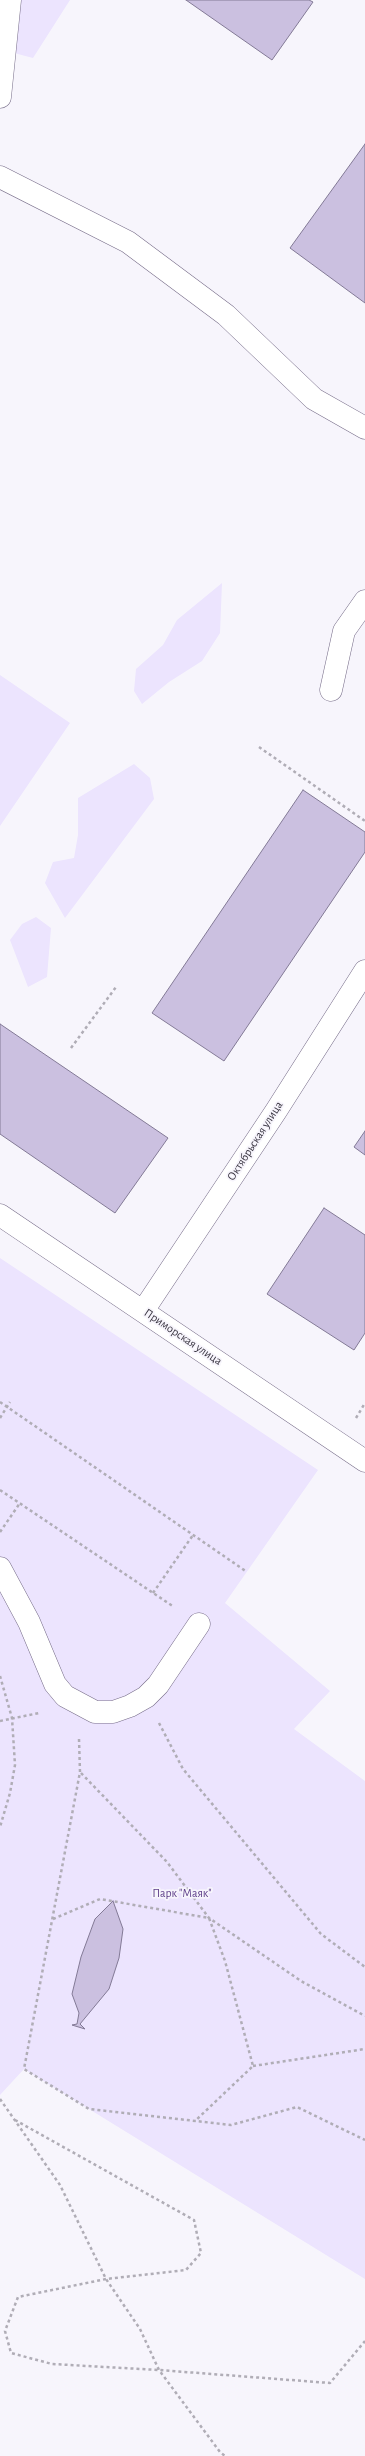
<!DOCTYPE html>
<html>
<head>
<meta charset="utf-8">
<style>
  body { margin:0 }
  canvas { display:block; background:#f7f5fc }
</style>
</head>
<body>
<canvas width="365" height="2456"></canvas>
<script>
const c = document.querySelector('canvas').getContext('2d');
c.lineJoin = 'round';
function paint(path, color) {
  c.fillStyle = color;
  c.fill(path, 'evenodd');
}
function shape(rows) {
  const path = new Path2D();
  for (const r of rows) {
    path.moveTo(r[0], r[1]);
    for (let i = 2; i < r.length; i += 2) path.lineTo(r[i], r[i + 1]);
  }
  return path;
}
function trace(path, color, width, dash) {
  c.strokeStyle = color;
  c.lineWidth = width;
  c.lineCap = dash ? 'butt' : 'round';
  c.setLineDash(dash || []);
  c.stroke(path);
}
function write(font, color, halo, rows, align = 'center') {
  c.font = font + ' "Alegreya Sans",sans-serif';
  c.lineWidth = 3.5;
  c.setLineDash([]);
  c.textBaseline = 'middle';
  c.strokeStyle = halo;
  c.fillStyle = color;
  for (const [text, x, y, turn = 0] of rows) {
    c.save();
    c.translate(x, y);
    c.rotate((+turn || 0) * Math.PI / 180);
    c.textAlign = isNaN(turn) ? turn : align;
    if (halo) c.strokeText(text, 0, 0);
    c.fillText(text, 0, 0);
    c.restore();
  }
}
paint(shape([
  [19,0,70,0,33,58,14,53],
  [222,583,220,633,202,661,169,682,142,704,134,691,136,669,163,645,177,620],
  [0,675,70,723,0,826],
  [134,764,150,778,154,799,65,918,45,883,53,862,74,858,78,835,78,798],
  [36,917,51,928,47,977,28,987,10,940,22,924],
  [0,1258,318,1470,225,1603,330,1691,294,1729,365,1781,365,2279,24,2069,0,2095]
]), '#ece4fe');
const building = shape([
  [186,0,309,0,313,2,272,60,186,0],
  [365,144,365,303,290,248,365,144],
  [303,790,365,832,365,852,224,1061,152,1013,303,790],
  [0,1024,168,1138,115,1213,0,1134,0,1024],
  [365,1131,365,1155,354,1147,365,1131],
  [324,1208,365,1235,365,1333,354,1350,267,1294,324,1208],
  [113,1901,123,1929,119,1958,109,1989,80,2024,85,2029,72,2025,77,2024,79,2013,72,1994,81,1957,95,1919,113,1901]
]);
paint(building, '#cbc0e0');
trace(building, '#837a96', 1);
const minor = shape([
  [0,97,10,0],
  [0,177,128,242,226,315,314,399,365,428],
  [331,690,344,631,365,601],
  [0,1215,365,1461],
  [143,1311,276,1111,365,971],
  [0,1568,29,1622,55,1684,65,1696,95,1712,113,1712,130,1706,146,1697,158,1685,199,1624]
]);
trace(minor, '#766c88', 23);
trace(shape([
  [259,747,365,821],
  [71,1048,116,987],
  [0,1402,247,1572],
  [0,1418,10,1402],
  [356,1418,365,1403],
  [0,1490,174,1607],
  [0,1532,20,1503],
  [153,1593,193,1535],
  [0,1676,12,1718,15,1765,10,1793,0,1827],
  [0,1721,39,1713],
  [159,1723,183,1769,321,1934,365,1967],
  [79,1739,80,1772,24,2069,89,2109,231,2125,297,2107,365,2140],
  [81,1773,167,1862,209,1918,301,1981,365,2016],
  [53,1919,100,1899,209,1918,225,1961,253,2066,195,2121],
  [253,2066,365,2049],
  [0,2099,60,2185,106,2279,140,2329,159,2370,220,2452,225,2456],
  [15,2120,194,2220,201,2253,186,2270,106,2279,18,2297,5,2331,11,2353,52,2364,159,2370,330,2383,365,2341]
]), '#b0adb6', 2.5, [3, 3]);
trace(minor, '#fff', 22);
write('12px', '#393541', '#f7f5fc', [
  ["Октябрьская улица",255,1141,-57],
  ["Приморская улица",183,1337,34]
]);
write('12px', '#5d3e88', '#f7f5fc', [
  ["Парк \"Маяк\"",182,1893]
]);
</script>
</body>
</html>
